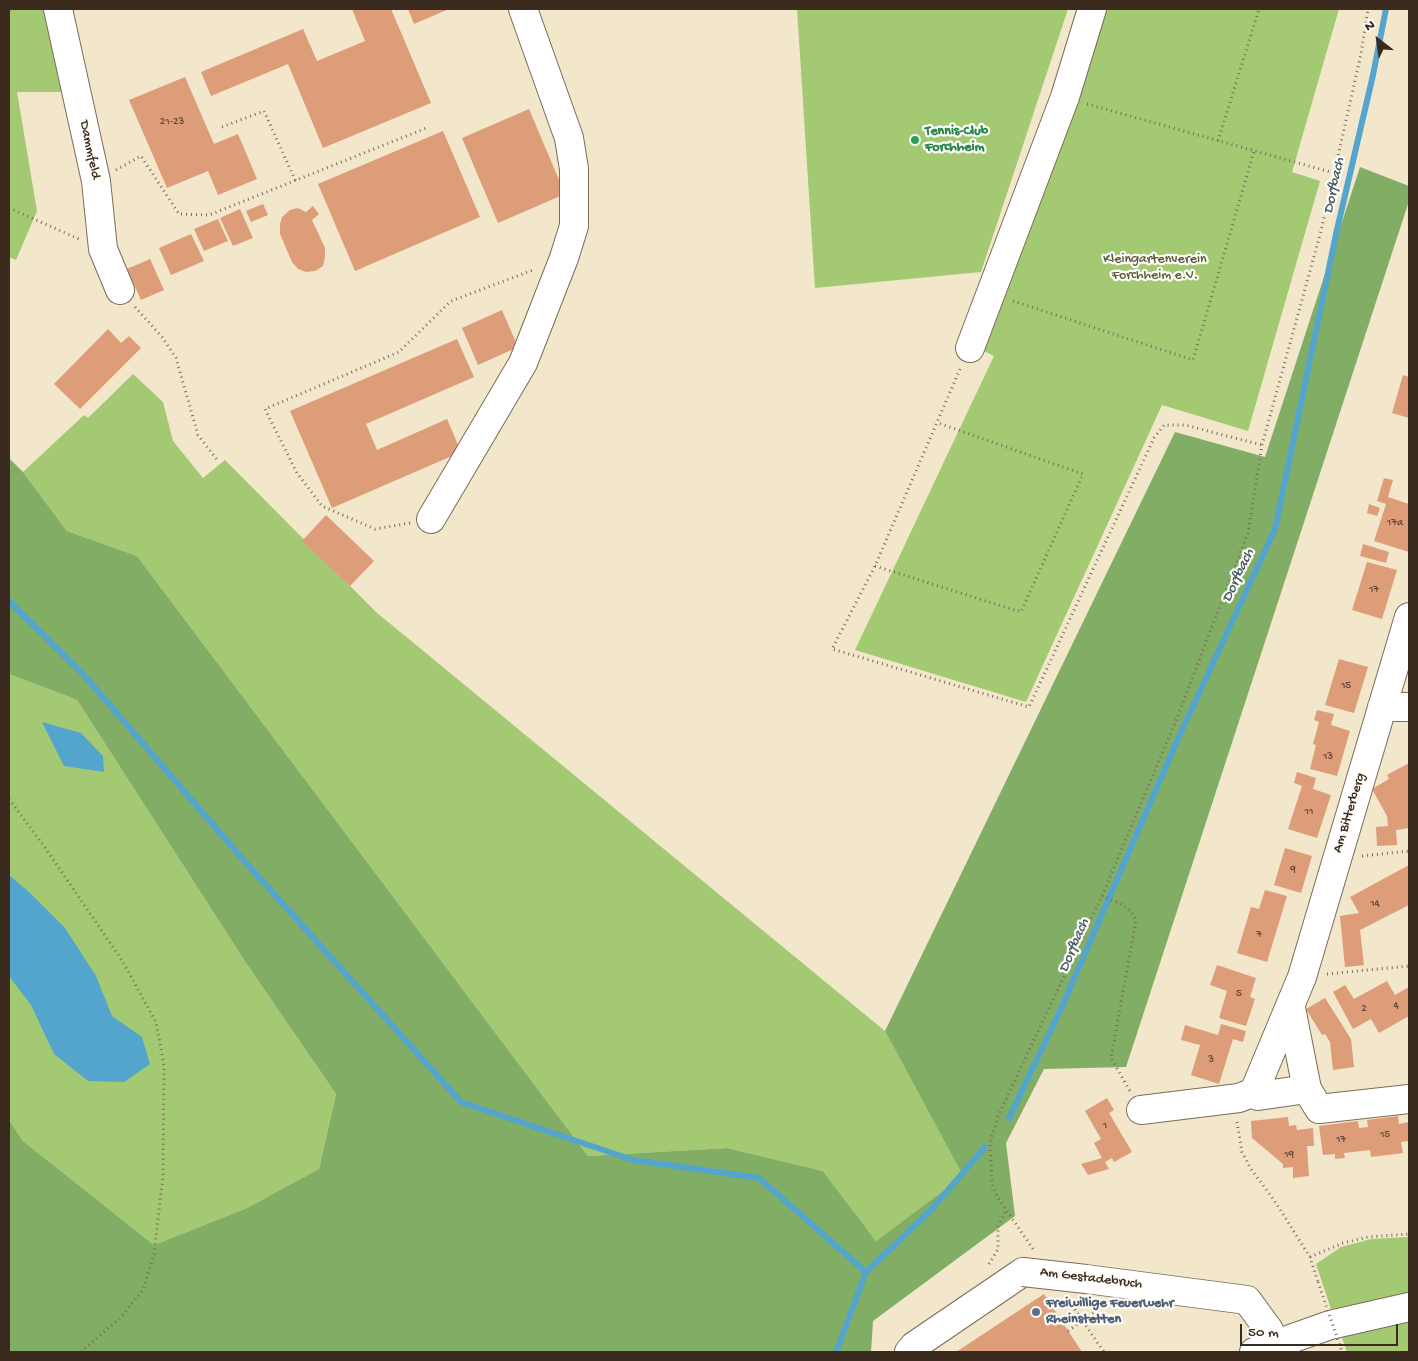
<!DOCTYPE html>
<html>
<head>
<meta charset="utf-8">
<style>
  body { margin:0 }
  #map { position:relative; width:1418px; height:1361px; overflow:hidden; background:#f2e6cb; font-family:"Gochi Hand",sans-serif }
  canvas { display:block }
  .frame { position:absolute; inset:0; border:10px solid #3b2a1e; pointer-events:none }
  .north { position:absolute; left:1353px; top:15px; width:50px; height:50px; -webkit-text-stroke:4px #fdfcf7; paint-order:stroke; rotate:330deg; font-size:14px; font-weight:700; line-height:20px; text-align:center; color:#3b2a1e }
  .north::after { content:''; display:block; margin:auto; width:18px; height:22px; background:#3b2a1e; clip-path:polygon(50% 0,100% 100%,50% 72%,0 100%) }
  .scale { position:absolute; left:1240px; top:1324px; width:158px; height:22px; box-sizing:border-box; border:2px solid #3b2a1e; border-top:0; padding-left:6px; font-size:15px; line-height:18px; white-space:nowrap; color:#3b2a1e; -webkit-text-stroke:4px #fdfcf7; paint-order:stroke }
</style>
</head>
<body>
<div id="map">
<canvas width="1418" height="1361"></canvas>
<div class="frame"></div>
<div class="north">N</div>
<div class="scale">50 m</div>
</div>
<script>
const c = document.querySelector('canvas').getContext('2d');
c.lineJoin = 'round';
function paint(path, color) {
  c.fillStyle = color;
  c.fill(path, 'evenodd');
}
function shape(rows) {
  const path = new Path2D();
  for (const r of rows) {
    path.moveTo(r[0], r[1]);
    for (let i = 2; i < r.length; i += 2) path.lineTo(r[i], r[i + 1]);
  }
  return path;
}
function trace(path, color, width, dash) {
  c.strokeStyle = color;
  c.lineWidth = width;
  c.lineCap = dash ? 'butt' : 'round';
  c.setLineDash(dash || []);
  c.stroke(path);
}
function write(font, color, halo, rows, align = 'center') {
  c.font = font + ' "Gochi Hand",sans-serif';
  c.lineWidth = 4.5;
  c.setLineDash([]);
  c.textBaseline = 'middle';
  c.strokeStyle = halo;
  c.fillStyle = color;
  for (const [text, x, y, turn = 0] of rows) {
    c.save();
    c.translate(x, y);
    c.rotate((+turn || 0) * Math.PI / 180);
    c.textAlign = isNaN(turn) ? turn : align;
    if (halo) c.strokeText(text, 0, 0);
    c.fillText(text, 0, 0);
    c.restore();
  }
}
paint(shape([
  [9,9,51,9,70,92,17,92,37,211,16,260,9,257],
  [797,9,1068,9,981,272,815,288],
  [1099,9,1339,9,1292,172,1320,181,1248,431,1162,405,1026,702,855,650,994,356,978,348],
  [133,374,163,402,173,441,203,478,225,460,376,612,885,1031,963,1176,876,1241,823,1171,727,1148,588,1156,137,556,67,531,23,472,84,415,88,418],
  [9,674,77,700,246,963,336,1094,319,1169,247,1208,154,1245,23,1141,9,1120],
  [1409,1237,1409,1295,1331,1309,1316,1264,1341,1247,1371,1239],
  [1409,1318,1409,1352,1347,1352,1341,1335]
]), '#a3c973');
paint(shape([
  [1360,167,1409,186,1409,201,1126,1067,1044,1069,1006,1143,1015,1216,873,1321,871,1352,11,1352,9,1349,9,1120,23,1141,154,1245,247,1208,319,1169,336,1094,246,963,77,700,9,674,9,458,23,472,67,531,137,556,588,1156,727,1148,823,1171,876,1241,963,1176,885,1031,1175,432,1265,457]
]), '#82ad65');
paint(shape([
  [42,722,81,733,103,756,104,772,64,766],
  [9,875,29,892,65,928,96,976,112,1016,142,1037,150,1064,124,1082,88,1081,54,1054,31,1005,9,976]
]), '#53a5ce');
trace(shape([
  [9,601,83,674,247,864,461,1102,633,1160,759,1178,866,1272],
  [1009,1118,1060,1011,1177,741,1275,529,1336,234,1373,75,1386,9],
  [836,1352,866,1272,930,1211,985,1147]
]), '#53a5ce', 6);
paint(shape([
  [352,9,391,9,431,103,323,148,288,64,211,96,201,72,303,29,317,61,365,41],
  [408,9,449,9,414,24],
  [185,77,214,144,238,134,257,179,218,195,208,171,167,188,129,100],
  [529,109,565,194,498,223,462,138],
  [443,131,480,217,355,271,318,184],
  [263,204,268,215,251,222,246,211],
  [313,206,319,214,312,220,325,248,325,257,323,266,315,271,306,272,298,269,292,262,280,234,280,224,282,217,290,210,298,208,306,212],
  [240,209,253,238,233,246,220,218],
  [218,219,228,241,204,251,194,229],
  [191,234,204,261,171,275,159,248],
  [150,259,164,290,141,300,127,269],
  [502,310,518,347,478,365,462,328],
  [108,329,121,343,129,336,141,348,80,409,54,384],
  [457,339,474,377,366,424,377,450,447,419,461,452,332,508,290,411],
  [1403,375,1409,377,1409,418,1392,413],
  [1384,478,1393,480,1388,497,1409,504,1409,552,1374,541,1386,504,1377,501],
  [1369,504,1380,508,1377,516,1367,513],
  [326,515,374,561,350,586,302,541],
  [1363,544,1389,552,1386,563,1360,556],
  [1367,562,1397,570,1382,619,1352,610],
  [1339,659,1368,667,1354,713,1325,705],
  [1317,710,1334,714,1331,725,1350,731,1337,776,1310,769,1316,745,1313,744,1319,722,1314,720],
  [1409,763,1409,828,1396,830,1397,845,1377,846,1376,827,1388,826,1387,816,1372,789,1389,779,1387,775],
  [1297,772,1316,778,1313,789,1331,795,1317,838,1288,829,1302,786,1294,783],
  [1285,848,1312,856,1301,893,1274,885],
  [1409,865,1409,905,1360,930,1364,965,1345,967,1340,916,1359,913,1350,897],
  [1265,890,1287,896,1267,962,1237,953,1251,907,1259,909],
  [1217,965,1256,978,1250,997,1255,999,1246,1026,1219,1018,1227,991,1210,985],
  [1387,981,1395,995,1409,987,1409,1016,1379,1033,1371,1019,1353,1029,1333,992,1345,985,1354,999],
  [1325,998,1351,1039,1354,1067,1333,1070,1330,1042,1325,1034,1322,1035,1306,1009],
  [1221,1024,1246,1031,1243,1042,1233,1039,1219,1084,1191,1075,1200,1045,1181,1040,1185,1025,1218,1035],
  [1107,1098,1114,1110,1109,1113,1132,1152,1114,1162,1112,1158,1105,1162,1109,1169,1088,1175,1081,1164,1102,1158,1094,1143,1101,1139,1085,1111],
  [1398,1116,1399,1124,1409,1122,1409,1141,1401,1142,1403,1153,1371,1157,1370,1150,1344,1153,1345,1158,1335,1159,1335,1154,1323,1155,1319,1126,1358,1121,1359,1128,1368,1127,1367,1120],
  [1288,1117,1289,1126,1296,1125,1297,1130,1313,1128,1314,1146,1307,1146,1309,1176,1293,1178,1293,1167,1283,1168,1283,1164,1252,1138,1251,1121],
  [1044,1294,1082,1352,956,1352]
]), '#de9d79');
const minor = shape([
  [58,9,96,181,103,249,120,290],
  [970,348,1065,97,1092,9],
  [431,519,523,363,564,258,574,226,574,169,569,138,523,9],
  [1382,707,1409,707],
  [1291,1008,1307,1089,1319,1109,1409,1099],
  [1254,1092,1302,977,1409,617],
  [1254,1092,1258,1096,1307,1089],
  [1141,1110,1239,1098,1254,1092],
  [1086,1279,1247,1300,1269,1330,1274,1344],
  [909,1352,914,1346,1023,1272]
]);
const major = shape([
  [1254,1352,1330,1325,1409,1307]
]);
trace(minor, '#7b6c5b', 30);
trace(major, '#7b6c5b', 30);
trace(shape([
  [1087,104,1334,173],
  [222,127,264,111,296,182],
  [1218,141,1259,9],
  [116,170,141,156,179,214,209,215,429,127],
  [9,208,79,239],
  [1013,301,1193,360,1254,151],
  [135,307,162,337,176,358,198,435,218,461],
  [960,369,875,566,832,649,1029,707,1154,438,1164,425,1185,425,1262,445],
  [410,523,375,529,322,506,297,473,265,409,399,352,451,301,533,270],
  [875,566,1021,612,1083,474,938,423],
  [9,799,44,846,123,962,156,1022,164,1066,163,1175,154,1254,143,1290,120,1318,81,1352],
  [1362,856,1409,851],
  [1102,896,1119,903,1131,911,1136,920,1111,1058,1130,1091],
  [1327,974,1409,966],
  [1237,1122,1242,1152,1251,1169,1274,1200,1310,1257,1318,1282],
  [1033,1249,998,1198,992,1184,990,1143,998,1116,1102,896,1177,718,1248,533,1262,445,1321,231,1361,54,1368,9],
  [1310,1257,1343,1243,1368,1237,1409,1234],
  [989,1264,998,1249,998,1226,1006,1210],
  [1069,1301,1104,1352]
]), '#7b6c5b', 3, [1, 4]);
trace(minor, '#fff', 28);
trace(major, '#fff', 28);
const minorBridge = shape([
  [1023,1272,1086,1279]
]);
trace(minorBridge, '#7b6c5b', 30, []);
trace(shape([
  [1318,1282,1342,1352],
  [1068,1331,1104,1306]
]), '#7b6c5b', 3, [1, 4]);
trace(minorBridge, '#fff', 28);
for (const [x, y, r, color] of [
  [915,140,5,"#2e9e5b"],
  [1036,1312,5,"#5c6f8a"]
]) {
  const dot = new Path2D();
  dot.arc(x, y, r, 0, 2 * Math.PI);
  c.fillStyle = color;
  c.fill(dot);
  trace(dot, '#fdfcf7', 2);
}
write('11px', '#644735', null, [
  ["21-23",172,122],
  ["17a",1395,523],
  ["17",1374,590],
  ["15",1346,686],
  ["13",1328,757],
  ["11",1309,812],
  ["9",1293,870],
  ["14",1375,904],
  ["7",1259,935],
  ["5",1239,994],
  ["4",1396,1006],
  ["2",1364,1009],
  ["3",1211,1060],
  ["1",1105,1126],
  ["15",1385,1135],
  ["17",1341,1140],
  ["19",1289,1155]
]);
write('bold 14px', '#27864d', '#fdfcf7', [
  ["Tennis-Club",925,132],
  ["Forchheim",925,148]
], 'left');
write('14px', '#3b2a1e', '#fdfcf7', [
  ["Dammfeld",89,150,78],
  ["Am Bitterberg",1350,813,-73],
  ["Am Gestadebruch",1091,1279,7]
]);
write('14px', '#5a5a38', '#fdfcf7', [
  ["Kleingartenverein",1155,260],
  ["Forchheim e.V.",1155,276]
]);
write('bold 14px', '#4e5e75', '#fdfcf7', [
  ["Freiwillige Feuerwehr",1046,1304],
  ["Rheinstetten",1046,1320]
], 'left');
write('italic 15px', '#455b64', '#fdfcf7', [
  ["Dorfbach",1335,186,-78],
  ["Dorfbach",1239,576,-65],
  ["Dorfbach",1075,946,-67]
]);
</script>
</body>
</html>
